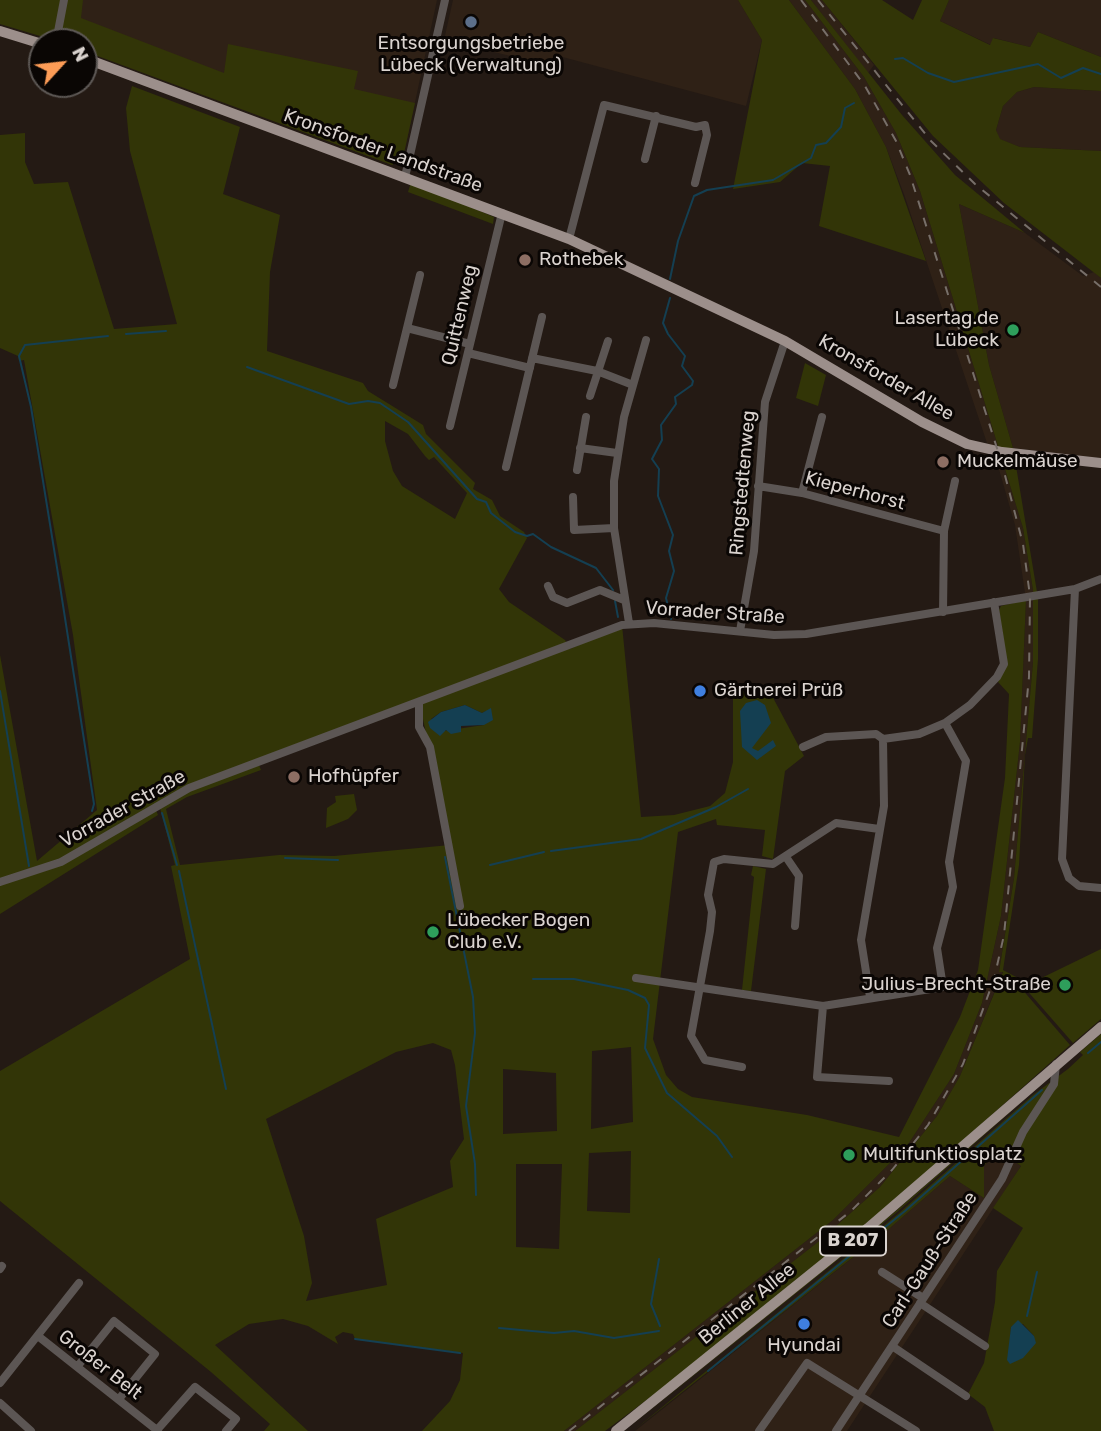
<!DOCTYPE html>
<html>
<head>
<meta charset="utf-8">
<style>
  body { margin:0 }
  #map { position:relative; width:1101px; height:1431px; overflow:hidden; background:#241a14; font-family:Rubik,sans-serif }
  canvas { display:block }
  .north { position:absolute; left:28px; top:28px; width:70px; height:70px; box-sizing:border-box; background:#0a0604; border:2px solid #5d5855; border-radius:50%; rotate:63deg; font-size:19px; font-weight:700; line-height:28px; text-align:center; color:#dad3cf }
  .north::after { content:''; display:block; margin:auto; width:24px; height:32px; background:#fd9c56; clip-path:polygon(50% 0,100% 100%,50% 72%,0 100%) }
</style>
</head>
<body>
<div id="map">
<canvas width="1101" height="1431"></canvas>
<div class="north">N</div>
</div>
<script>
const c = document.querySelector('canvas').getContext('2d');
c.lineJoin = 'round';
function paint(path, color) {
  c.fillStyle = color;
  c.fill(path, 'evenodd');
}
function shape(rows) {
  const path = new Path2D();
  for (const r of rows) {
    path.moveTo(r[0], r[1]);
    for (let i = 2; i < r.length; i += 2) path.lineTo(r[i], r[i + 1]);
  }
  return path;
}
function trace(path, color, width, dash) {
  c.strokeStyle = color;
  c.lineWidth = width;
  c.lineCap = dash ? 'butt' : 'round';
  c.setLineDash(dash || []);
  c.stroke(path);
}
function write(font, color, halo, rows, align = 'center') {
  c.font = font + ' Rubik,sans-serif';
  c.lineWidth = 6;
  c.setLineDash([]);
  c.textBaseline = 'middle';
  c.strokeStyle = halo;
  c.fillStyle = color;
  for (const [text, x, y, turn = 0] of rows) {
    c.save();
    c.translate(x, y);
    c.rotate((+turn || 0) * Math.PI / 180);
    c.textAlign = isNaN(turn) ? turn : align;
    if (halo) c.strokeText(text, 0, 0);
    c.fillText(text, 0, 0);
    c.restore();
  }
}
paint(shape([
  [75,0,437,0,403,158,392,165,105,58,71,24],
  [453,0,738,0,762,40,746,106,555,55,552,66,444,40],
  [789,0,805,0,864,77,896,133,920,191,1023,528,1033,590,1033,662,1014,878,999,971,1003,971,960,1076,937,1116,880,1187,818,1242,575,1431,564,1431,833,1220,907,1146,954,1074,982,1003,1001,916,1020,742,1026,600,1015,525,992,445,987,443,905,197,886,147,855,89],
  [811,0,822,0,874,65,868,73],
  [949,0,1101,0,1101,57,1038,32,1030,47,994,38,991,45,940,21],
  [1034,87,1101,91,1101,151,1020,147,999,139,996,130,1003,106,1017,92],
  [959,204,1025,233,1083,276,1094,272,1101,278,1101,458,1013,448,989,365],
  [997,1148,1021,1166,847,1431,635,1431,890,1228,950,1176,984,1198,984,1166]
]), '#2f2116');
paint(shape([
  [0,0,83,0,81,18,224,73,228,44,358,71,354,89,415,103,403,158,392,165,84,51,84,42,60,42,0,24],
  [738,0,789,0,855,89,886,147,926,261,819,226,830,166,802,163,780,182,733,189,762,40],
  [805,0,811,0,902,115,955,175,1025,233,959,204,989,365,1013,448,1038,598,1038,659,1032,738,1028,738,1025,755,1019,865,1003,970,1018,978,1025,986,1101,949,1101,1019,1073,1043,1024,987,1021,988,1070,1045,912,1186,676,1378,605,1431,575,1431,818,1242,880,1187,937,1116,960,1076,1003,972,999,972,1014,878,1033,662,1033,590,1023,528,920,191,896,133,864,77],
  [822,0,882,0,913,20,922,0,949,0,940,21,990,45,993,38,1030,47,1038,32,1101,57,1101,91,1034,87,1017,92,1003,106,996,130,1000,139,1020,147,1101,151,1101,278,1004,203,933,136],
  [132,86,240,127,223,194,280,215,270,272,267,351,363,383,368,391,423,425,426,434,475,483,473,489,492,500,500,516,524,532,527,538,499,589,509,602,565,640,570,649,622,625,641,817,674,815,710,806,725,793,733,762,733,691,770,692,804,756,785,771,773,859,762,856,765,830,717,825,716,819,678,832,653,1039,666,1075,678,1089,692,1097,807,1115,899,1137,960,1017,978,970,1005,778,1009,694,998,682,1007,664,999,610,1001,606,1026,600,1020,742,1001,916,982,1003,954,1074,907,1146,833,1220,564,1431,422,1431,450,1401,460,1380,463,1353,355,1339,353,1334,343,1332,335,1337,338,1344,308,1326,283,1319,249,1324,215,1345,308,1431,264,1431,270,1424,211,1372,0,1201,0,1071,190,959,171,866,175,865,160,808,156,810,158,815,0,914,0,655,37,861,97,810,73,635,24,360,19,361,18,356,0,348,0,135,25,133,25,162,34,184,68,182,114,329,177,324,130,151,126,108],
  [385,421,408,434,425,456,429,460,434,457,467,493,455,519,402,486,393,471,385,441],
  [420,705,450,845,334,856,279,855,180,865,166,809,187,797,261,770,259,765],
  [465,705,482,713,486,711,484,725,443,731,431,719,441,712],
  [433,1043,451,1050,455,1065,464,1139,450,1161,453,1187,376,1219,387,1285,306,1301,312,1283,304,1236,266,1119,396,1052],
  [631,1047,633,1122,591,1129,592,1051],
  [503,1069,556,1073,557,1131,503,1134],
  [631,1151,630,1213,587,1211,589,1153],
  [516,1164,562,1164,559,1249,516,1247],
  [411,182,494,217,493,224,408,192],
  [805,363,826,375,818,406,796,398],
  [354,794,357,810,348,819,326,828,327,808,336,802,335,796],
  [753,866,766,869,751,991,742,990,754,877,751,875],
  [1101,1034,1101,1431,994,1431,985,1407,968,1394,984,1363,995,1302,997,1271,1023,1228,993,1208,1021,1166,997,1148,984,1166,984,1198,950,1176,890,1228,633,1431,898,1214,1033,1095,1068,1069,1083,1055,1080,1052],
  [1023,1324,1034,1336,1009,1363,1011,1327],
  [1051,1076,897,1212,625,1431,896,1211]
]), '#323507');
paint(shape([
  [757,700,765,705,771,723,752,748,758,751,773,740,776,746,757,760,742,747,740,711,746,703],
  [465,705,482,713,491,708,493,720,484,725,461,726,461,732,451,734,446,730,440,736,430,728,428,722,441,712],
  [1018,1320,1034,1336,1036,1343,1023,1358,1010,1364,1007,1360,1011,1327]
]), '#143f52');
trace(shape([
  [895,59,903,58,928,73,954,82,1038,64,1061,78,1083,68,1101,74],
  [670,279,678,241,694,196,707,190,773,180,811,158,816,145,826,143,841,127,845,108,854,103],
  [670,298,663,323,668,334,685,356,682,366,693,381,692,385,675,397,676,404,661,425,662,440,652,459,659,469,658,496,673,535,669,551,674,571,666,598,671,619],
  [126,334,166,331],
  [247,367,349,404,368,401,380,403,408,422,477,499,486,502,491,513,515,532,527,536,533,534,551,547,596,568,613,590],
  [615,601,618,617],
  [0,691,29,866],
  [92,811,94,804,60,586,31,407,19,356,25,345,108,336],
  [162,813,177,865],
  [551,851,641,839,716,807,748,789],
  [445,857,473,997,475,1033,466,1106,475,1164,476,1195],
  [285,858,338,860],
  [490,865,544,852],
  [179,871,226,1089],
  [533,979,574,979,628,990,645,998,649,1005,645,1048,667,1093,717,1136,732,1157],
  [1088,1053,1101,1042],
  [659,1259,651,1304,660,1326],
  [1027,1316,1037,1272],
  [499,1328,554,1333,574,1331,614,1338,659,1331],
  [355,1339,460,1353],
  [708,1371,905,1211,1042,1090]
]), '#143f52', 2);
trace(shape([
  [56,42,64,0],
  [645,159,656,116],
  [405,177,445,0],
  [569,239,604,105,696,127,705,125,707,135,695,183],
  [407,328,470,344],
  [468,353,530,368],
  [532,358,597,371,633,385],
  [393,385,420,275],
  [590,396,608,341],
  [450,426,502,213],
  [580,448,617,453],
  [506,467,542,317],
  [577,470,586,417],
  [758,486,802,493,944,531],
  [802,493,822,417],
  [573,497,574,530,614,528],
  [548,586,553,597,567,603,600,590,624,600],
  [1075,589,1062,859,1069,878,1079,886,1101,888],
  [943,612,944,531,955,481],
  [629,623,614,528,614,481,624,417,646,340],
  [740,631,754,551,765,402,785,341],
  [419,702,419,727,430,747,460,906],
  [803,747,826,737,876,734,883,739,919,734,945,723,970,705,997,677,1004,664,994,602],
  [786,857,799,876,795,926],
  [0,882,61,862,189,788,622,625,654,623,774,635,806,634,1075,589,1101,579],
  [636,978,823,1006,943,987,937,948,953,887,949,862,966,761,945,723],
  [870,997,861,940,884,806,883,739],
  [823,1006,817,1077,889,1081],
  [742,1067,705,1060,691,1036,710,931,712,912,708,895,714,862,724,859,773,864,836,823,879,829],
  [0,1269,2,1266],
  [882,1272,923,1298],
  [920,1303,985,1346],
  [38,1336,158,1431],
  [892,1346,966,1396],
  [77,1367,114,1321,155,1354,119,1399],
  [0,1383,79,1283],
  [0,1403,31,1431],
  [157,1430,195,1387,236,1419,226,1431],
  [759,1431,807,1363,916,1431],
  [836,1431,1002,1179,1023,1132,1054,1084,1056,1064]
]), '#5c5654', 8);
trace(shape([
  [0,31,42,44],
  [84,58,569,239,785,341,922,422,967,444,1002,452,1101,463],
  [616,1431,868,1228,1101,1027]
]), '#9c8f8b', 10);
trace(shape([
  [818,0,931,141,975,184,1101,287],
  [569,1431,851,1211,892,1170,928,1125,963,1064,994,979,1004,935,1029,677,1030,596,1023,544,1002,464,910,175,896,141,865,86,801,0]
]), '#776f69', 2, [9, 9]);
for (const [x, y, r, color] of [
  [471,22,7,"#5c6f8a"],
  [525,260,7,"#8d6e63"],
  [1013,330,7,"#2e9e5b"],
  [943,462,7,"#8d6e63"],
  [700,691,7,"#3f7fe0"],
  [294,777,7,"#8d6e63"],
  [433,932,7,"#2e9e5b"],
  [1065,985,7,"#2e9e5b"],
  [849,1155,7,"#2e9e5b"],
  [804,1324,7,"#3f7fe0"]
]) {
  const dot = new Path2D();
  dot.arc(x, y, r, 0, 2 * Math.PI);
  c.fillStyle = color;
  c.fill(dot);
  trace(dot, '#0a0604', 2.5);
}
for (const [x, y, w] of [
  [853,1241,66]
]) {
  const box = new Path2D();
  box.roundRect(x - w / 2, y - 14.5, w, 29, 5);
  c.fillStyle = '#0a0604';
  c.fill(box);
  trace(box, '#dad3cf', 2);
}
write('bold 18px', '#dad3cf', null, [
  ["B 207",853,1241]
]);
write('19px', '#dad3cf', '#0a0604', [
  ["Entsorgungsbetriebe",471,44,"center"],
  ["Lübeck (Verwaltung)",471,66,"center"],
  ["Rothebek",539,260],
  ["Lasertag.de",999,319,"right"],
  ["Lübeck",999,341,"right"],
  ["Muckelmäuse",957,462],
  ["Gärtnerei Prüß",714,691],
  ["Hofhüpfer",308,777],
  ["Lübecker Bogen",447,921],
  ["Club e.V.",447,943],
  ["Julius-Brecht-Straße",1051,985,"right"],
  ["Multifunktiosplatz",863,1155],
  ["Hyundai",804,1346,"center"]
], 'left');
write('19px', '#dad3cf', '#0a0604', [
  ["Kronsforder Landstraße",383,151,20],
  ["Quittenweg",460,315,-77],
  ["Kronsforder Allee",886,378,30],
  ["Ringstedtenweg",743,483,-85],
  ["Kieperhorst",855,491,15],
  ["Vorrader Straße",715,613,4],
  ["Vorrader Straße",123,809,-29],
  ["Carl-Gauß-Straße",930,1260,-57],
  ["Berliner Allee",747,1304,-39],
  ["Großer Belt",100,1365,38]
]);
</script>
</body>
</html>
